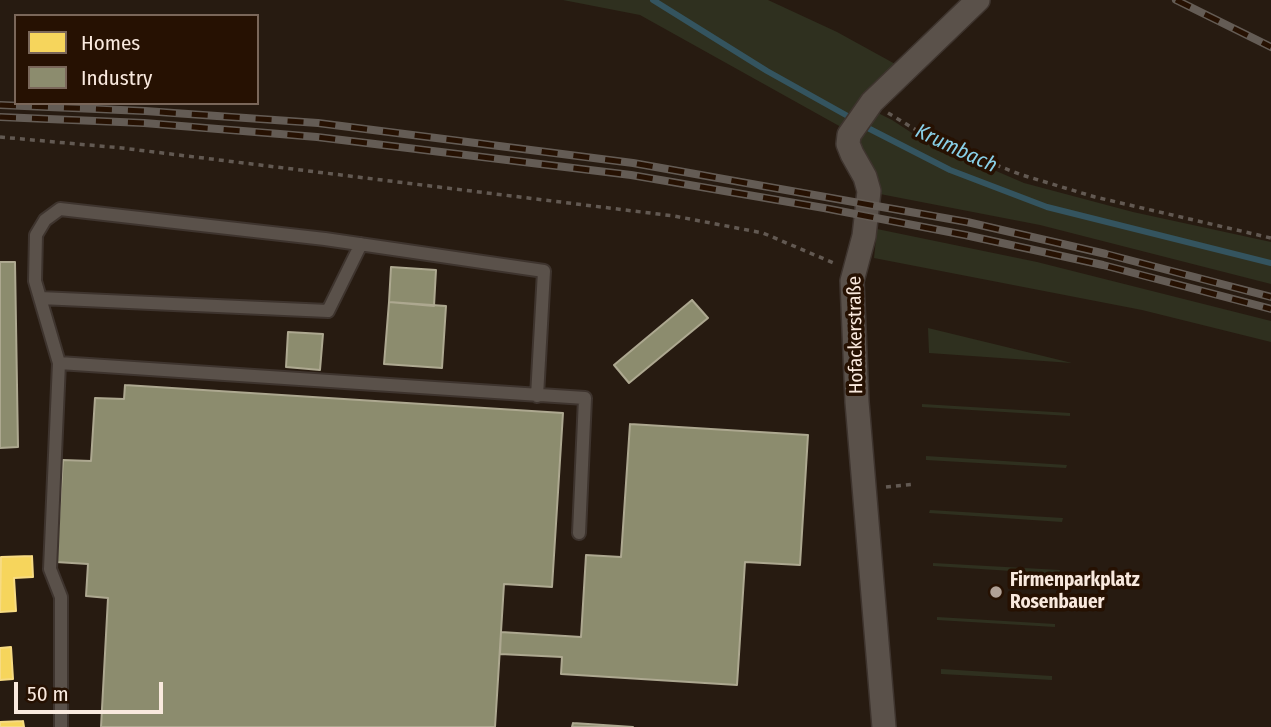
<!DOCTYPE html>
<html>
<head>
<meta charset="utf-8">
<style>
  body { margin:0 }
  #map { position:relative; width:1271px; height:727px; overflow:hidden; background:#271b11; font-family:"Fira Sans Condensed",sans-serif }
  canvas { display:block }
  .legend { position:absolute; left:14px; top:14px; width:245px; height:91px; box-sizing:border-box; background:#261102; border:2px solid #7a675a; margin:0; padding:9px 12px; list-style:none; font-size:21px; color:#f9e9de }
  .legend li { display:flex; align-items:center; gap:14px; height:35px }
  .legend b { width:35px; border:2px solid #7a675a }
  .scale { position:absolute; left:14px; top:682px; width:149px; height:32px; box-sizing:border-box; border:4px solid #f9e9de; border-top:0; padding-left:9px; font-size:21px; line-height:24px; white-space:nowrap; color:#f9e9de; -webkit-text-stroke:5px #261102; paint-order:stroke }
</style>
</head>
<body>
<div id="map">
<canvas width="1271" height="727"></canvas>
<ul class="legend">
<li><b style="height:19px;background:#f6d55c"></b>Homes</li>
<li><b style="height:19px;background:#8c8c6e"></b>Industry</li>
</ul>
<div class="scale">50 m</div>
</div>
<script>
const c = document.querySelector('canvas').getContext('2d');
c.lineJoin = 'round';
function paint(path, color) {
  c.fillStyle = color;
  c.fill(path, 'evenodd');
}
function shape(rows) {
  const path = new Path2D();
  for (const r of rows) {
    path.moveTo(r[0], r[1]);
    for (let i = 2; i < r.length; i += 2) path.lineTo(r[i], r[i + 1]);
  }
  return path;
}
function trace(path, color, width, dash) {
  c.strokeStyle = color;
  c.lineWidth = width;
  c.lineCap = dash ? 'butt' : 'round';
  c.setLineDash(dash || []);
  c.stroke(path);
}
function write(font, color, halo, rows, align = 'center') {
  c.font = font + ' "Fira Sans Condensed",sans-serif';
  c.lineWidth = 7;
  c.setLineDash([]);
  c.textBaseline = 'middle';
  c.strokeStyle = halo;
  c.fillStyle = color;
  for (const [text, x, y, turn = 0] of rows) {
    c.save();
    c.translate(x, y);
    c.rotate((+turn || 0) * Math.PI / 180);
    c.textAlign = isNaN(turn) ? turn : align;
    if (halo) c.strokeText(text, 0, 0);
    c.fillText(text, 0, 0);
    c.restore();
  }
}
paint(shape([
  [563,0,768,0,837,32,897,65,841,127,640,15],
  [872,110,892,120,935,148,952,152,1024,183,1133,212,1271,242,1271,284,1040,225,880,194,861,153,857,134],
  [877,229,1037,262,1271,321,1271,342,1142,310,874,258],
  [928,328,1072,363,929,353],
  [922,404,1070,413,1070,416,922,407],
  [926,456,1067,465,1066,468,926,460],
  [930,510,1063,518,1062,522,929,513],
  [933,563,1060,570,1059,574,933,566],
  [937,617,1055,624,1055,627,937,620],
  [941,669,1052,676,1052,680,941,674]
]), '#2f301f');
const homes = shape([
  [32,556,33,577,14,578,16,611,0,612,1,557,32,556],
  [11,647,13,679,0,680,0,648,11,647],
  [23,721,24,727,0,727,0,722,23,721]
]);
paint(homes, '#f6d55c');
trace(homes, '#f7db83', 2);
const industry = shape([
  [0,262,15,262,18,447,0,448,0,262],
  [391,267,436,270,434,306,389,302,391,267],
  [692,300,708,318,629,383,614,365,692,300],
  [389,302,446,306,442,368,384,364,389,302],
  [288,332,323,334,320,370,286,367,288,332],
  [125,385,563,413,552,587,504,584,495,727,101,727,108,598,86,596,88,564,56,562,63,460,91,461,95,398,124,399,125,385],
  [630,424,808,435,800,565,745,562,737,685,561,674,562,657,500,654,501,632,581,637,586,555,621,557,630,424],
  [573,723,633,727,572,727,573,723]
]);
paint(industry, '#8c8c6e');
trace(industry, '#ada890', 2);
trace(shape([
  [653,0,767,71,853,119],
  [862,125,950,170,1047,207,1271,263]
]), '#34545f', 6);
const service = shape([
  [40,298,328,311,361,244],
  [59,363,585,398,579,533],
  [61,727,61,597,50,569,59,363,35,281,36,235,45,220,60,209,325,239,544,271,537,396]
]);
const minor = shape([
  [884,727,857,402,852,281,864,236,869,191,865,177,852,154,848,144,849,135,872,102,978,0]
]);
trace(service, '#3e342e', 16);
trace(minor, '#3e342e', 26);
trace(shape([
  [888,113,936,142,1022,175,1095,197,1271,238],
  [0,137,122,148,674,216,763,233,836,264],
  [886,487,915,484]
]), '#625952', 3.5, [5, 5]);
trace(service, '#5a514a', 12);
trace(minor, '#5a514a', 23);
const rail = shape([
  [1176,0,1271,47],
  [0,105,145,111,318,123,633,163,967,222,1106,254,1271,297],
  [0,117,144,123,317,137,631,175,824,208,965,235,1103,265,1271,309]
]);
trace(rail, '#645c55', 8);
trace(rail, '#261102', 5, [16]);
for (const [x, y, r, color] of [
  [996,592,7,"#b0a196"]
]) {
  const dot = new Path2D();
  dot.arc(x, y, r, 0, 2 * Math.PI);
  c.fillStyle = color;
  c.fill(dot);
  trace(dot, '#261102', 2.5);
}
write('19px', '#f9e9de', '#261102', [
  ["Hofackerstraße",856,335,-91]
]);
write('bold 19px', '#f9e9de', '#261102', [
  ["Firmenparkplatz",1010,581],
  ["Rosenbauer",1010,603]
], 'left');
write('italic 21px', '#89cfe7', '#261102', [
  ["Krumbach",956,149,25]
]);
</script>
</body>
</html>
